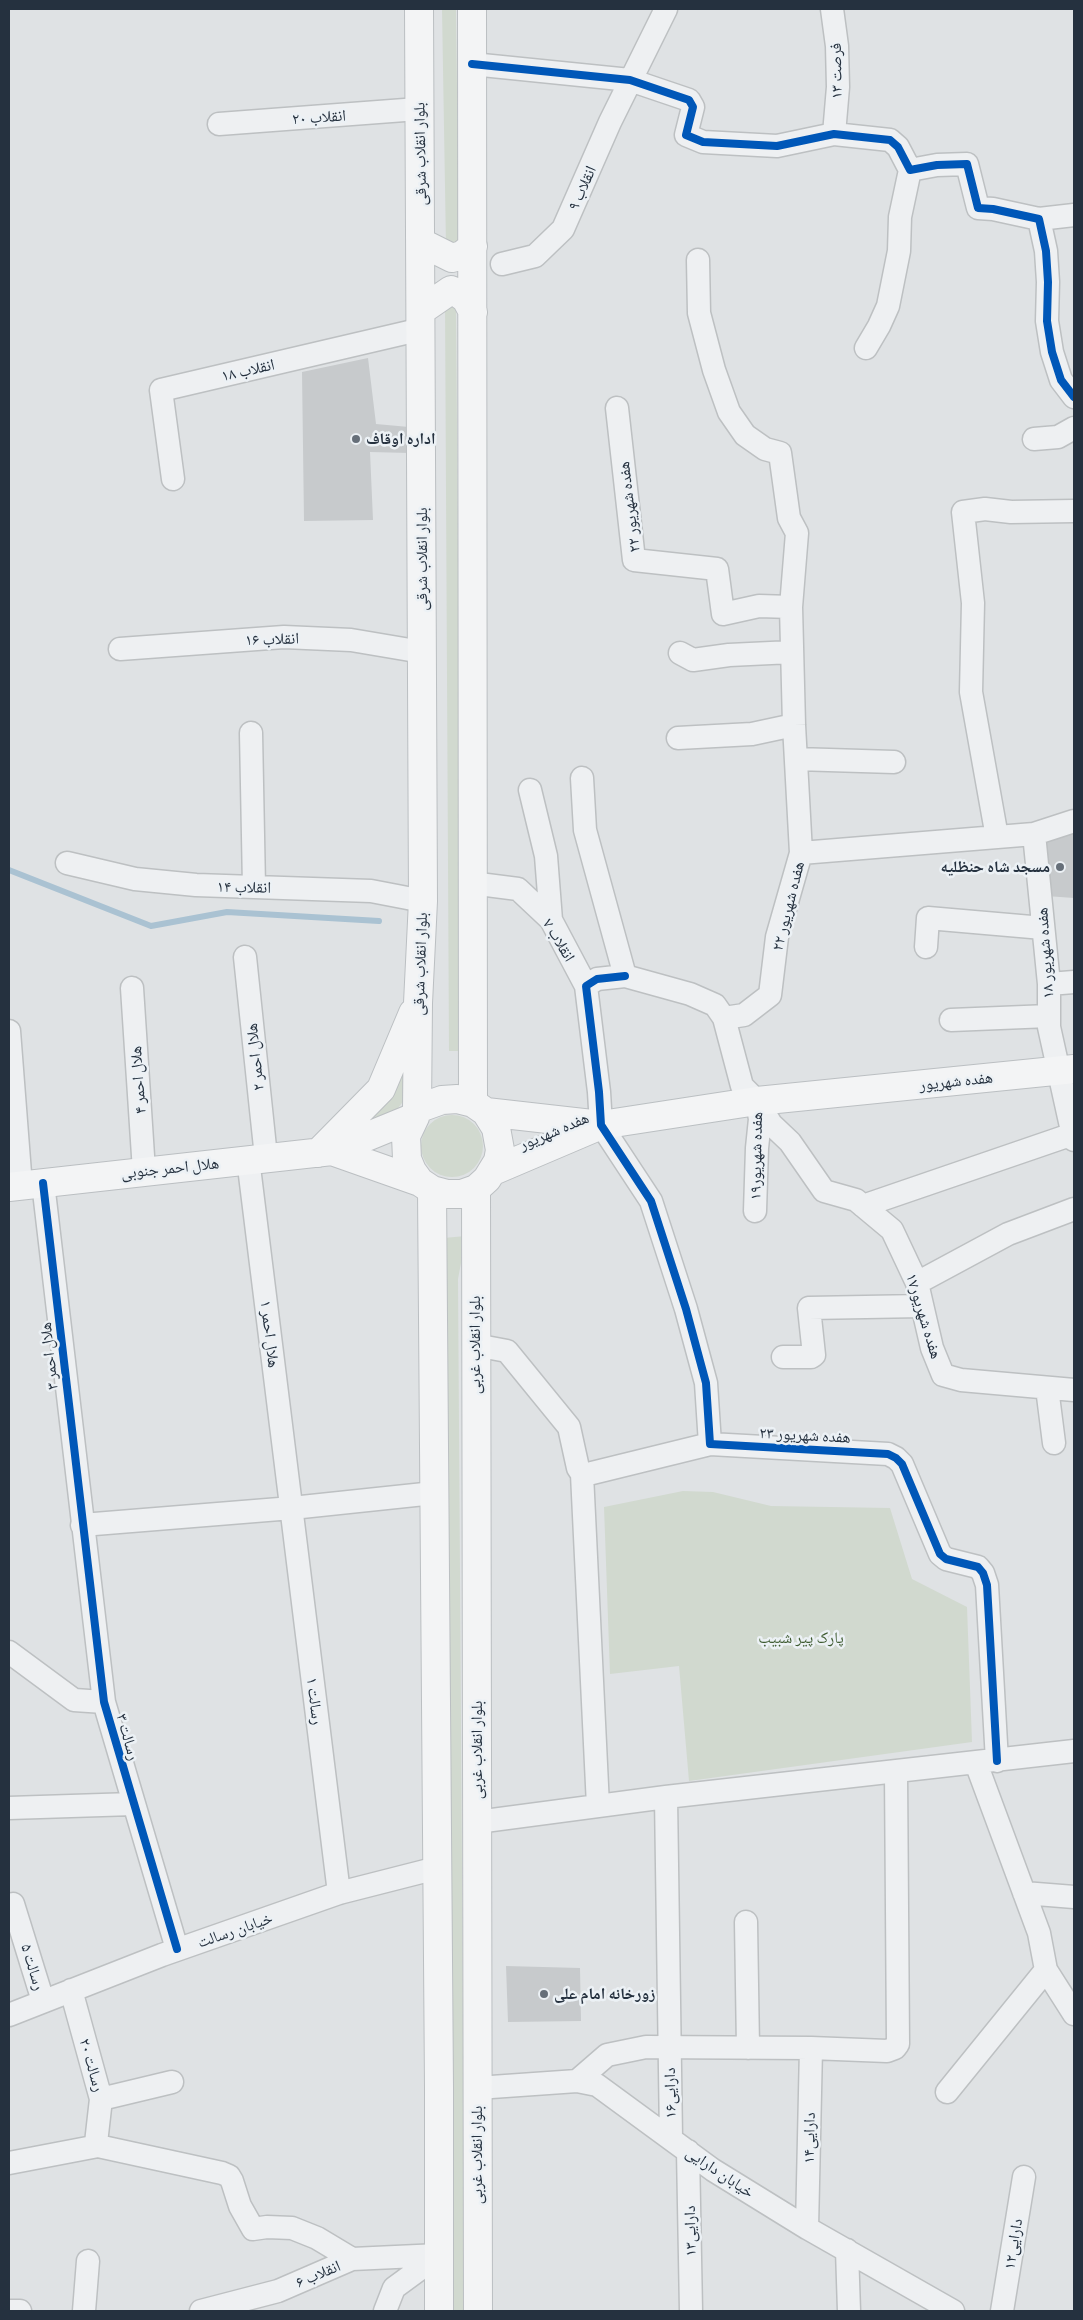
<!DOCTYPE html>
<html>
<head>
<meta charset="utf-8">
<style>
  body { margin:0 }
  #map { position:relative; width:1083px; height:2320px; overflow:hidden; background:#dfe2e4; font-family:Barlow,sans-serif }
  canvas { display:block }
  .frame { position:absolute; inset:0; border:10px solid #25313f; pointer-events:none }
</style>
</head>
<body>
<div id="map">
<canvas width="1083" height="2320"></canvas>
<div class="frame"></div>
</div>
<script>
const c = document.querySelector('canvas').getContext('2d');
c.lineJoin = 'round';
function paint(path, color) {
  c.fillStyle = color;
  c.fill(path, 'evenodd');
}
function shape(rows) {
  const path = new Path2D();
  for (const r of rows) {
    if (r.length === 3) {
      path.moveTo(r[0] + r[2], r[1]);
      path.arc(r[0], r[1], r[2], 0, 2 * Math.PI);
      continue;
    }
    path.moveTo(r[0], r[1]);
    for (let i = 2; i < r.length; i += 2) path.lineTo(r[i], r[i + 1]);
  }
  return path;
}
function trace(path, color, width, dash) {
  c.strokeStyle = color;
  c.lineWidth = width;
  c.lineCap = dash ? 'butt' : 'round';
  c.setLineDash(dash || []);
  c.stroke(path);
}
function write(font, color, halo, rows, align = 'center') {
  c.font = font + ' Barlow,"Noto Naskh Arabic",sans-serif';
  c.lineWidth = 5;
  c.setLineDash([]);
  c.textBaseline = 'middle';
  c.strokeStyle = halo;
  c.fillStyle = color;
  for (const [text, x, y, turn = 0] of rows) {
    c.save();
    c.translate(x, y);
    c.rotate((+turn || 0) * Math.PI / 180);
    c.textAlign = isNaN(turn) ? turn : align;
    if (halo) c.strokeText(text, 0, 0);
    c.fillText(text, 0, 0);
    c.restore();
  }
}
paint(shape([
  [442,9,456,9,459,247,446,246],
  [445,303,456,303,462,1051,449,1051],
  [417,1048,405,1099,392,1116,360,1131,399,1082],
  [452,1146,31],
  [466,1236,458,1279,465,2311,453,2311,443,1238],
  [683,1491,713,1492,771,1506,890,1508,912,1579,967,1607,972,1742,689,1781,679,1666,610,1674,604,1507]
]), '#d1d9cf');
trace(shape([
  [9,870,151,926,227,912,379,921]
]), '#aac2d2', 6);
paint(shape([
  [368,358,376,424,409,427,410,453,370,452,373,520,304,521,302,372],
  [1074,825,1074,898,1046,896,1046,838],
  [506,1966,580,1968,581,2021,508,2022]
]), '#c7cacc');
const minor = shape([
  [832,9,837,46,838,87,834,134],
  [472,64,630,80,689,100,693,107,686,135,703,142,777,146,834,134,890,140,898,147,910,170,937,165,967,164,978,208,993,209,1039,219,1046,251,1048,282,1047,321,1052,352,1061,380,1074,397],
  [219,124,418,109],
  [1039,219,1074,215],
  [698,260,699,313,714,370,729,412,745,435,765,449,780,453,789,518,797,533,791,607,794,725,801,853],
  [502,264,535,256,563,229,610,122,666,9],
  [866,348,879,326,888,306,899,251,900,217,910,170],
  [617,408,634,560,717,569,723,614,759,606,791,607],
  [1034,439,1058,437,1074,428],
  [173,479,161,390,422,329],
  [120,649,284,637,351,640,422,652],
  [680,653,693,660,729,655,792,652],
  [251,733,254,887],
  [678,738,752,734,794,725],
  [796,759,894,762],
  [582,778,585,830,625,976,690,994,715,1005,724,1018],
  [530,790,546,856,551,920],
  [1074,821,1034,834,801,853,777,937,770,995,744,1015,724,1018,742,1086,757,1101,771,1124,790,1142,824,1191,856,1200,892,1230,917,1283,932,1348,943,1375,961,1380,1074,1390],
  [1034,834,1049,984,1049,1027,1074,1140],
  [997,837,971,692,973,603,963,512,985,509,1011,512,1074,511],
  [67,863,135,879,196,885,371,891,423,901],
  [471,883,518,889,551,920,586,986],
  [926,947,928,918,1043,928],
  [245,957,266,1157],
  [625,976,597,979,586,986,599,1092,601,1125,651,1201,686,1309,706,1383,710,1444,888,1454,896,1458,902,1464,940,1554,946,1559,978,1567,983,1573,987,1585,997,1761],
  [1049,984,1074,982],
  [132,988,144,1171],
  [951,1020,1049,1016],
  [9,1031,21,1186],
  [248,1159,339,1893],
  [43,1183,104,1702,177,1949],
  [863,1206,1073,1134],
  [755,1211,757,1148,760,1119,757,1102],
  [917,1283,1008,1234,1074,1209],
  [475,1345,507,1351,569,1427,578,1468,582,1474,588,1474,710,1444],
  [783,1357,811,1357,814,1355,809,1308,922,1306],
  [1047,1388,1054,1443],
  [582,1474,598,1806],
  [82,1525,292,1508,434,1493],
  [9,1652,74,1700,104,1702],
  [976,1763,1039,1933,1046,1970,1074,2014],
  [666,1797,671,2138],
  [9,1808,133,1804],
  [477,1822,666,1797,1074,1751],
  [1024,1893,1074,1897],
  [13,1904,43,2001],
  [746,1922,748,2048],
  [71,1990,101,2099,172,2082],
  [9,2015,162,1955,339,1893,437,1868],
  [577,2081,607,2055,646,2047,811,2048,887,2051,895,2048,898,2044,896,1772],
  [477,2088,577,2081,597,2085,713,2170,807,2228,953,2311],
  [947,2092,1046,1970],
  [101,2099,96,2143,98,2146,222,2173,229,2176,232,2181,240,2206,253,2229,267,2227,292,2228,317,2238,352,2259],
  [688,2151,691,2311],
  [9,2163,98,2146],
  [807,2228,811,2048],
  [847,2250,849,2311],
  [9,2311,20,2311],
  [84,2311,88,2261],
  [201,2311,278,2291,352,2259,439,2255],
  [385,2311,394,2288,439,2255],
  [1002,2311,1024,2177]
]);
const major = shape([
  [472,9,473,1103],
  [422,243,452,258,462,255,473,246],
  [422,310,451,290,458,293,466,299,473,312],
  [457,1099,473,1103,486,1112,496,1128,500,1150,498,1161,487,1179,476,1189,462,1194,447,1194,432,1190,420,1182,412,1171,407,1159,406,1136,415,1117,417,1109,442,1100,457,1099],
  [417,1109,418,1003,423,901,419,9],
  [486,1112,601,1125,493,1171],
  [415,1117,332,1151,420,1182],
  [601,1125,757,1101,1074,1069],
  [318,1153,381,1089,413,1013],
  [9,1187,332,1151],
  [476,1189,478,2311],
  [432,1190,439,2087,439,2311]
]);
trace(minor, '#bdc0c2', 25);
trace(major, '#bbbfc2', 30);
trace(minor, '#eef0f2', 22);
trace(major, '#f3f4f5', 28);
trace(shape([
  [472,64,630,80,689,100,693,107,686,135,703,142,777,146,834,134,890,140,898,147,910,170,937,165,967,164,978,208,993,209,1039,219,1046,251,1048,282,1047,321,1052,352,1061,380,1074,397],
  [625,976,597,979,586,986,599,1092,601,1125,651,1201,686,1309,706,1383,710,1444,888,1454,896,1458,902,1464,940,1554,946,1559,978,1567,983,1573,987,1585,997,1761],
  [43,1183,104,1702,177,1949]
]), '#0057b8', 8);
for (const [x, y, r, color] of [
  [356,439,5,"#666f79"],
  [1060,867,5,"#666f79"],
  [544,1994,5,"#666f79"]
]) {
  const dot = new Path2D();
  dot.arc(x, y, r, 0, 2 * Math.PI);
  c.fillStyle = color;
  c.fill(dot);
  trace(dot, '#ecf1f5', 2);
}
write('16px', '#25313f', '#ecf1f5', [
  ["فرصت ۱۳",836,71,-91],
  ["انقلاب ۲۰",319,117,-4],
  ["بلوار انقلاب شرقی",420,154,-91],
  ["انقلاب ۹",582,188,-66],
  ["انقلاب ۱۸",248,370,-13],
  ["هفده شهریور ۲۲",629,507,-97],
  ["بلوار انقلاب شرقی",422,559,-90],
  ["انقلاب ۱۶",272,639,-2],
  ["انقلاب ۱۴",244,887,1],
  ["هفده شهریور ۲۲",788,906,-76],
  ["انقلاب ۷",559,940,59],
  ["هفده شهریور ۱۸",1045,953,-94],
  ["بلوار انقلاب شرقی",420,964,-88],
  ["هلال احمر ۲",255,1057,-96],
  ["هلال احمر ۴",138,1080,-94],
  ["هفده شهریور",956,1081,-6],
  ["هفده شهریور",554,1131,-23],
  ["هفده شهریور۱۹",756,1156,-89],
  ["هلال احمر جنوبی",170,1168,-6],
  ["هفده شهریور۱۷",924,1316,73],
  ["هلال احمر ۱",270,1334,83],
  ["بلوار انقلاب غربی",475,1345,-90],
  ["هلال احمر ۳",49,1356,-96],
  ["هفده شهریور ۲۳",805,1435,3],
  ["رسالت ۱",315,1701,83],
  ["رسالت ۳",128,1737,74],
  ["بلوار انقلاب غربی",477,1750,-90],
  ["خیابان رسالت",235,1930,-19],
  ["رسالت ۵",33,1967,73],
  ["رسالت ۲۰",92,2065,74],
  ["دارایی۱۶",670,2093,-91],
  ["دارایی۱۴",809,2138,-89],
  ["بلوار انقلاب غربی",477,2155,-90],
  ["خیابان دارایی",720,2172,34],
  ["دارایی۱۳",690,2231,-91],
  ["دارایی۱۲",1013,2244,-81],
  ["انقلاب ۶",318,2274,-23]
]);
write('bold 16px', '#25313f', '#ecf1f5', [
  ["اداره اوقاف",366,439],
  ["مسجد شاه حنظلیه",1050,867,"right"],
  ["زورخانه امام علی",554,1994]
], 'left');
write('16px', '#3e5b31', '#ecf1f5', [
  ["پارک پیر شبیب",801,1638]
]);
</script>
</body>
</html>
